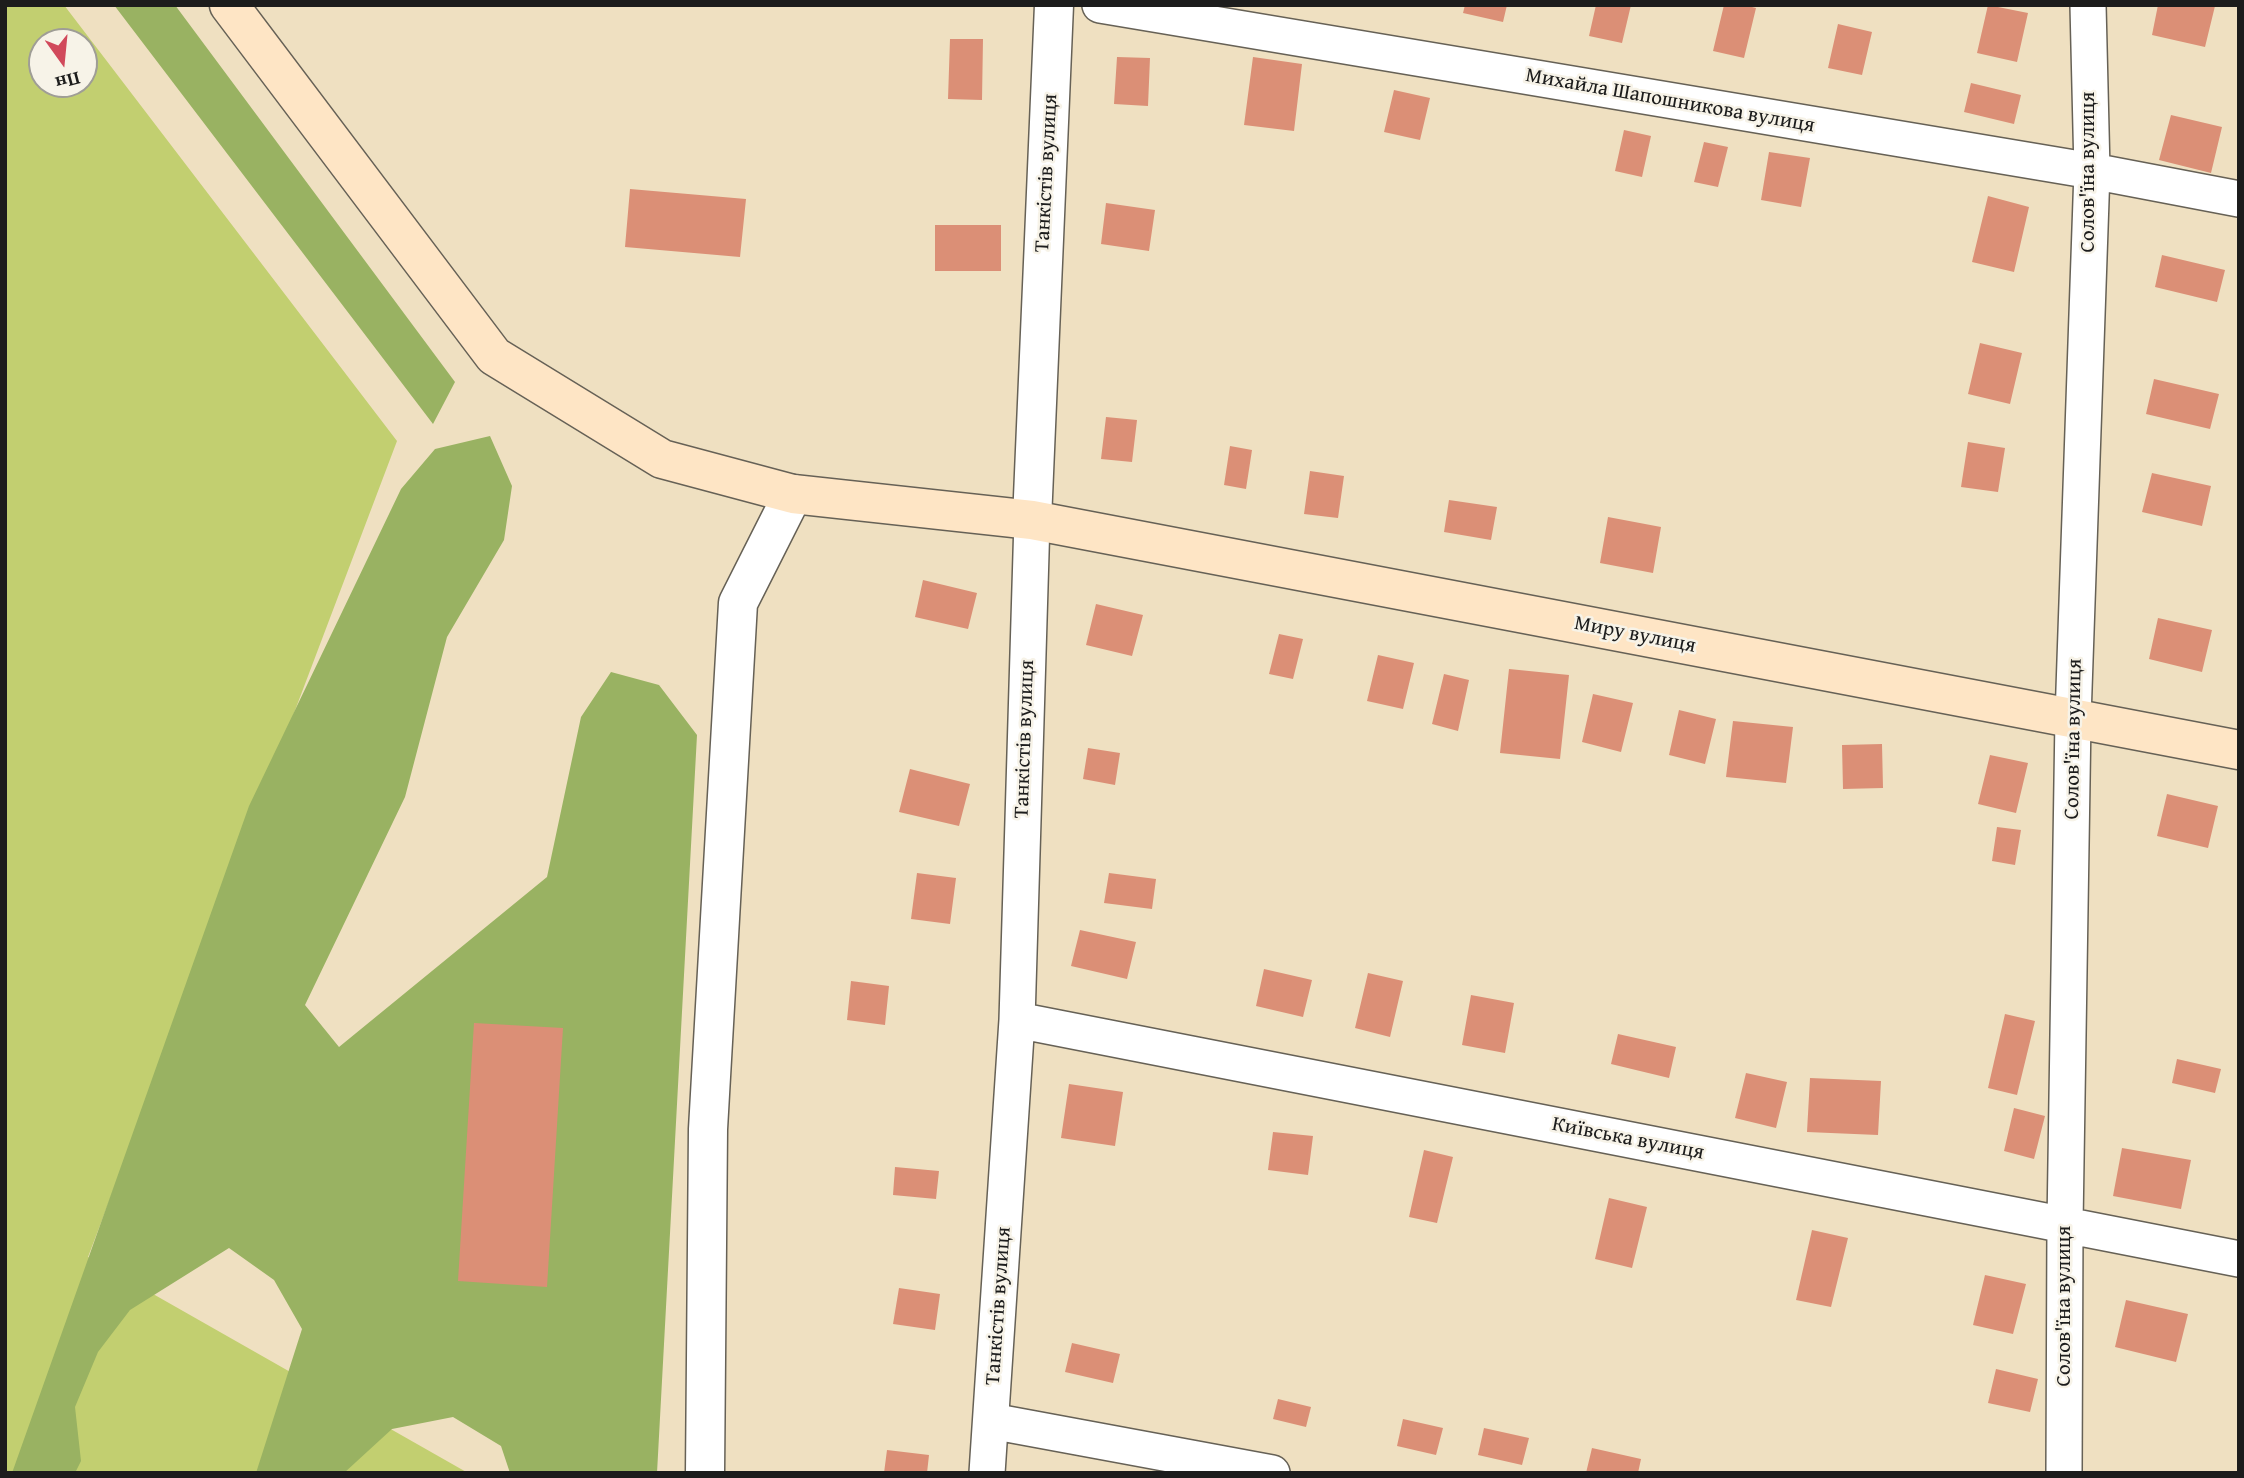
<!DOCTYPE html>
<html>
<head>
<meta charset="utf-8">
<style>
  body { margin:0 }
  #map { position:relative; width:2244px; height:1478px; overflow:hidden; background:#efe0c1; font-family:"Gentium Book Plus",serif }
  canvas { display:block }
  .frame { position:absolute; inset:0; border:7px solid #1c1c1c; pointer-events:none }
  .north { position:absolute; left:28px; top:28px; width:70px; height:70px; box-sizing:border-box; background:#f7f3e8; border:2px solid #9f9d96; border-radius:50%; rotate:165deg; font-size:19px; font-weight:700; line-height:28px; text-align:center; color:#1c1c1c }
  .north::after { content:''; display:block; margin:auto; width:24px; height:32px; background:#d1495b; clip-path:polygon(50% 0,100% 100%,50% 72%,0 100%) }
</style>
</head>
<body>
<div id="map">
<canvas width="2244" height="1478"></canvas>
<div class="frame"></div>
<div class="north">Пн</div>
</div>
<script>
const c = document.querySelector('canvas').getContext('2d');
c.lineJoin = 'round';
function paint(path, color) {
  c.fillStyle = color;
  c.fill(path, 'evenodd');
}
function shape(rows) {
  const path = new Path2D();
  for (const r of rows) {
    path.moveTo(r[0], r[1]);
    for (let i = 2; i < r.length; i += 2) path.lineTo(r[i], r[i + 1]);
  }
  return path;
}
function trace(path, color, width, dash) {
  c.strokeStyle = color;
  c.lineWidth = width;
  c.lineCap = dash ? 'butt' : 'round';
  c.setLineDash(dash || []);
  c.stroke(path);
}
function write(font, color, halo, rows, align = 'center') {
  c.font = font + ' "Gentium Book Plus",serif';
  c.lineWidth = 5;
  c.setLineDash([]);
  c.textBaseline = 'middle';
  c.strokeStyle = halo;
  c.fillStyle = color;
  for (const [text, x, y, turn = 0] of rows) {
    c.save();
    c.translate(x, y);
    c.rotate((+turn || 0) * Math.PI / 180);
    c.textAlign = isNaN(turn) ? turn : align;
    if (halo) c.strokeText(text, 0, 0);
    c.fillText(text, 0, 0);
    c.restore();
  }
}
paint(shape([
  [5,5,64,5,397,441,88,1257,468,1473,5,1473],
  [42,42,84,42,84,84,42,84]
]), '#c2cf70');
paint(shape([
  [114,5,175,5,455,382,433,424],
  [490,436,512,486,504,540,447,637,405,797,305,1005,339,1047,547,877,581,717,611,672,659,685,697,735,657,1473,510,1473,501,1446,453,1417,392,1429,344,1473,256,1473,302,1329,274,1280,229,1248,130,1310,98,1352,75,1407,81,1461,75,1473,12,1473,249,806,401,489,435,449]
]), '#99b262');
paint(shape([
  [1465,5,1507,5,1503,22,1463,13],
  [1596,5,1631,5,1622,43,1589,36],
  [1724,5,1744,5,1756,8,1744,58,1713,51],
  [1988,5,2028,13,2017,62,1977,53],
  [2158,5,2215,6,2205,47,2152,35],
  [1838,24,1872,32,1862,75,1828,68],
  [950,39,983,39,982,100,948,99],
  [1117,57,1150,58,1148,106,1114,104],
  [1253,57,1302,64,1294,131,1244,125],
  [1971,83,2021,95,2014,124,1964,112],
  [1394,90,1430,98,1420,140,1384,132],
  [2171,115,2222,127,2211,173,2159,160],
  [1624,130,1651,136,1642,177,1615,171],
  [1704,142,1728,147,1718,187,1694,182],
  [1769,152,1810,158,1801,207,1761,200],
  [630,189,746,199,740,257,625,247],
  [1988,196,2029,207,2014,272,1972,262],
  [1106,203,1155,210,1149,251,1101,244],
  [935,225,1001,225,1001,271,935,271],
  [2162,255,2225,270,2217,302,2155,287],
  [1980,343,2022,353,2010,404,1968,394],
  [2154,379,2219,394,2210,429,2146,414],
  [1106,417,1137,420,1132,462,1101,459],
  [1968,442,2005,448,1998,492,1961,487],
  [1230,446,1252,450,1246,489,1224,485],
  [1310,471,1344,476,1338,518,1304,514],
  [2152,473,2211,486,2202,526,2142,512],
  [1449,500,1497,507,1491,540,1444,532],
  [1608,517,1661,527,1653,573,1600,563],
  [923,580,977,593,968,629,915,617],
  [1096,604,1143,615,1132,656,1086,645],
  [2158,618,2212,630,2202,672,2149,659],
  [1279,634,1303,639,1293,679,1269,674],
  [1378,655,1414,663,1403,709,1367,701],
  [1509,669,1569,675,1560,759,1500,753],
  [1444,674,1469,680,1458,731,1432,724],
  [1593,694,1633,703,1621,752,1582,742],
  [1679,710,1716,719,1705,764,1669,755],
  [1733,721,1793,727,1786,783,1726,777],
  [1882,744,1883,788,1843,789,1842,745],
  [1088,748,1120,753,1115,785,1083,779],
  [1990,755,2028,763,2016,813,1978,804],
  [910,769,970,784,959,826,899,812],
  [2167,794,2218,806,2208,848,2157,836],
  [1997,827,2021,830,2015,865,1992,861],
  [917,873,956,878,950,924,911,919],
  [1109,873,1156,879,1152,909,1104,903],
  [1080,930,1136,942,1127,979,1071,966],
  [1264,969,1312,980,1303,1017,1256,1006],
  [1368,973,1403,981,1390,1037,1355,1028],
  [851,981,889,986,885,1025,847,1020],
  [1471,995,1514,1003,1505,1053,1462,1045],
  [2005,1014,2035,1021,2017,1095,1988,1088],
  [474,1023,563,1028,547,1287,458,1281],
  [1618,1034,1676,1047,1669,1078,1611,1064],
  [2177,1059,2221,1069,2215,1093,2172,1083],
  [1746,1073,1787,1082,1776,1128,1735,1118],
  [1810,1078,1881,1081,1878,1135,1807,1132],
  [1069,1084,1123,1092,1115,1146,1061,1138],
  [2014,1108,2045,1116,2034,1159,2004,1151],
  [1273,1132,1313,1136,1308,1175,1268,1170],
  [2122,1148,2191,1160,2181,1209,2113,1196],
  [1424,1150,1453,1157,1437,1223,1409,1217],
  [895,1167,939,1171,936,1199,893,1195],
  [1609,1198,1647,1207,1632,1268,1595,1259],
  [1812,1230,1848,1238,1831,1307,1796,1300],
  [1985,1275,2026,1284,2013,1334,1973,1325],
  [899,1288,940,1294,935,1330,893,1324],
  [2126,1300,2188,1314,2176,1362,2115,1347],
  [1072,1343,1120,1354,1113,1383,1065,1372],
  [1996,1369,2038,1379,2030,1412,1988,1403],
  [1278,1399,1311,1407,1306,1427,1273,1419],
  [1403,1419,1443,1428,1436,1455,1397,1446],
  [1484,1428,1529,1438,1522,1465,1478,1455],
  [1592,1448,1641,1459,1638,1473,1586,1473],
  [887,1450,929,1455,927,1473,884,1473]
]), '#db8f76');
const minor = shape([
  [1100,5,2092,171,2239,199],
  [1017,1020,2239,1259],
  [991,1421,1272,1473],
  [987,1473,1017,1020,1032,520],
  [2064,1473,2065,1224,2073,718,2092,171,2088,5]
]);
const tertiary = shape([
  [1032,520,1054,5],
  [705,1473,708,1129,738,603,793,494]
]);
const secondary = shape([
  [229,5,494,356,662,459,793,494,1032,520,2239,750]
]);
trace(minor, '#666156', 38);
trace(tertiary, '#666156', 41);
trace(secondary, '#666156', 41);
trace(minor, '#fff', 35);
trace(tertiary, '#fff', 38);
trace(secondary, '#fee5c5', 38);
write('21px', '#1c1c1c', '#f7f3e8', [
  ["Михайла Шапошникова вулиця",1670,101,10],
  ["Солов'їна вулиця",2089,172,-90],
  ["Танкістів вулиця",1047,173,-87],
  ["Миру вулиця",1635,635,11],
  ["Танкістів вулиця",1025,739,-88],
  ["Солов'їна вулиця",2074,739,-89],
  ["Київська вулиця",1628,1139,11],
  ["Танкістів вулиця",999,1306,-86],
  ["Солов'їна вулиця",2065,1306,-90]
]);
</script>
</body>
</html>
